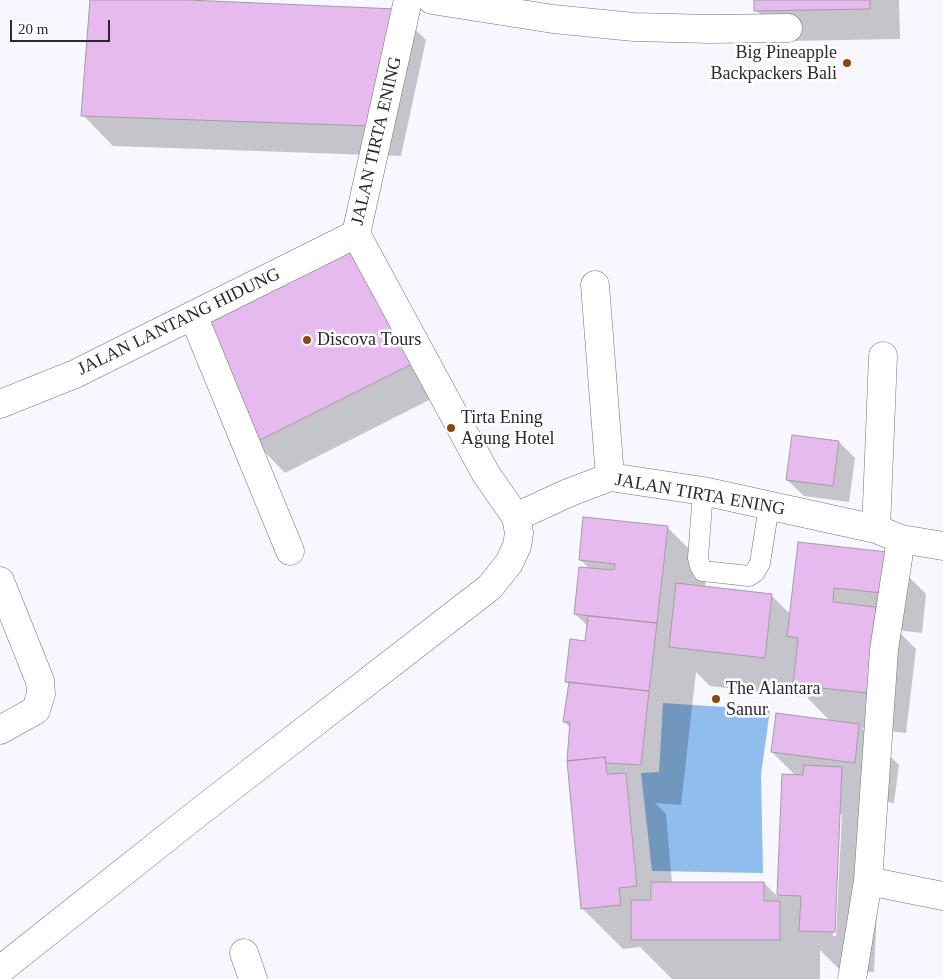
<!DOCTYPE html>
<html>
<head>
<meta charset="utf-8">
<style>
  body { margin:0 }
  #map { position:relative; width:943px; height:979px; overflow:hidden; background:#f8f6fe; font-family:"Times New Roman",serif }
  canvas { display:block }
  .scale { position:absolute; left:10px; top:20px; width:100px; height:22px; box-sizing:border-box; border:2px solid #2a292e; border-top:0; padding-left:6px; font-size:15px; line-height:18px; white-space:nowrap; color:#2a292e; -webkit-text-stroke:4px #fff; paint-order:stroke }
</style>
</head>
<body>
<div id="map">
<canvas width="943" height="979"></canvas>
<div class="scale">20 m</div>
</div>
<script>
const c = document.querySelector('canvas').getContext('2d');
c.lineJoin = 'round';
function paint(path, color) {
  c.fillStyle = color;
  c.fill(path, 'evenodd');
}
function shape(rows) {
  const path = new Path2D();
  for (const r of rows) {
    path.moveTo(r[0], r[1]);
    for (let i = 2; i < r.length; i += 2) path.lineTo(r[i], r[i + 1]);
  }
  return path;
}
function trace(path, color, width, dash) {
  c.strokeStyle = color;
  c.lineWidth = width;
  c.lineCap = dash ? 'butt' : 'round';
  c.setLineDash(dash || []);
  c.stroke(path);
}
function write(font, color, halo, rows, align = 'center') {
  c.font = font + ' "Times New Roman",serif';
  c.lineWidth = 5;
  c.setLineDash([]);
  c.textBaseline = 'middle';
  c.strokeStyle = halo;
  c.fillStyle = color;
  for (const [text, x, y, turn = 0] of rows) {
    c.save();
    c.translate(x, y);
    c.rotate((+turn || 0) * Math.PI / 180);
    c.textAlign = isNaN(turn) ? turn : align;
    if (halo) c.strokeText(text, 0, 0);
    c.fillText(text, 0, 0);
    c.restore();
  }
}
paint(shape([
  [663,703,770,710,761,774,763,873,652,871,641,773,659,772]
]), '#8fbdee');
paint(shape([
  [91,0,158,0,396,10,426,40,401,156,113,146,83,115],
  [756,0,899,0,900,39,786,41,756,10],
  [352,247,443,393,285,473,255,442],
  [839,442,855,458,849,502,804,496,787,480],
  [667,527,707,567,705,587,771,595,790,614,886,554,926,594,922,633,897,630,916,649,906,733,862,728,899,765,894,803,874,800,882,808,874,972,841,971,820,950,820,979,672,979,640,947,623,949,582,908,571,728,564,722,570,685,567,681,586,642,588,626,575,614,590,569,580,560],
  [696,672,710,686,804,697,805,695,830,721,772,752,796,776,783,775,778,897,764,883,672,883,666,814,655,803,681,805],
  [839,814,842,814,836,936,833,936]
]), '#0003');
const building = shape([
  [90,0,188,0,396,9,370,126,81,116,90,0],
  [754,0,870,0,870,9,754,11,754,0],
  [352,245,414,363,254,443,202,318,352,245],
  [792,435,839,441,833,486,786,480,792,435],
  [583,517,668,526,657,623,574,614,579,567,614,570,615,564,579,560,583,517],
  [798,542,887,552,882,593,834,588,833,602,876,607,867,693,793,685,798,638,787,636,798,542],
  [676,583,772,594,765,658,669,647,676,583],
  [588,616,657,623,649,691,565,682,570,639,585,641,588,616],
  [569,682,649,691,641,765,606,763,605,757,567,761,570,722,563,722,569,682],
  [776,713,859,724,855,763,771,752,776,713],
  [605,757,607,774,626,773,637,886,619,888,621,905,581,909,567,761,605,757],
  [804,765,842,767,835,932,799,931,801,896,777,895,782,774,803,775,804,765],
  [651,882,764,882,764,901,780,901,780,940,631,940,631,900,651,900,651,882]
]);
paint(building, '#e6baef');
trace(building, '#a49ba5', 1);
const service = shape([
  [703,491,698,558,700,566,703,571,749,576,755,572,760,563,769,506]
]);
const minor = shape([
  [432,0,553,19,634,27,710,29,788,28],
  [595,285,610,477],
  [193,315,290,551],
  [0,404,75,374,356,234],
  [516,517,568,493,610,477,703,491,876,529,901,539,943,546],
  [876,529,883,356],
  [0,581,40,681,41,694,36,710,0,730],
  [868,881,943,896],
  [244,953,253,979],
  [0,970,198,813,490,587,509,563,517,546,519,533,516,517,486,474,356,234,408,0],
  [852,979,868,881,884,650,901,539]
]);
trace(service, '#73707c', 21);
trace(minor, '#73707c', 29);
trace(service, '#fff', 20);
trace(minor, '#fff', 28);
for (const [x, y, r, color] of [
  [847,63,5,"#8a4913"],
  [307,340,5,"#8a4913"],
  [451,428,5,"#8a4913"],
  [716,699,5,"#8a4913"]
]) {
  const dot = new Path2D();
  dot.arc(x, y, r, 0, 2 * Math.PI);
  c.fillStyle = color;
  c.fill(dot);
  trace(dot, '#fff', 2);
}
write('18px', '#2a292e', '#fff', [
  ["Big Pineapple",837,53,"right"],
  ["Backpackers Bali",837,74,"right"],
  ["Discova Tours",317,340],
  ["Tirta Ening",461,418],
  ["Agung Hotel",461,439],
  ["The Alantara",726,689],
  ["Sanur",726,710]
], 'left');
write('18px', '#2a292e', '#fff', [
  ["JALAN TIRTA ENING",377,141,-77],
  ["JALAN LANTANG HIDUNG",179,322,-26],
  ["JALAN TIRTA ENING",700,495,10]
]);
</script>
</body>
</html>
